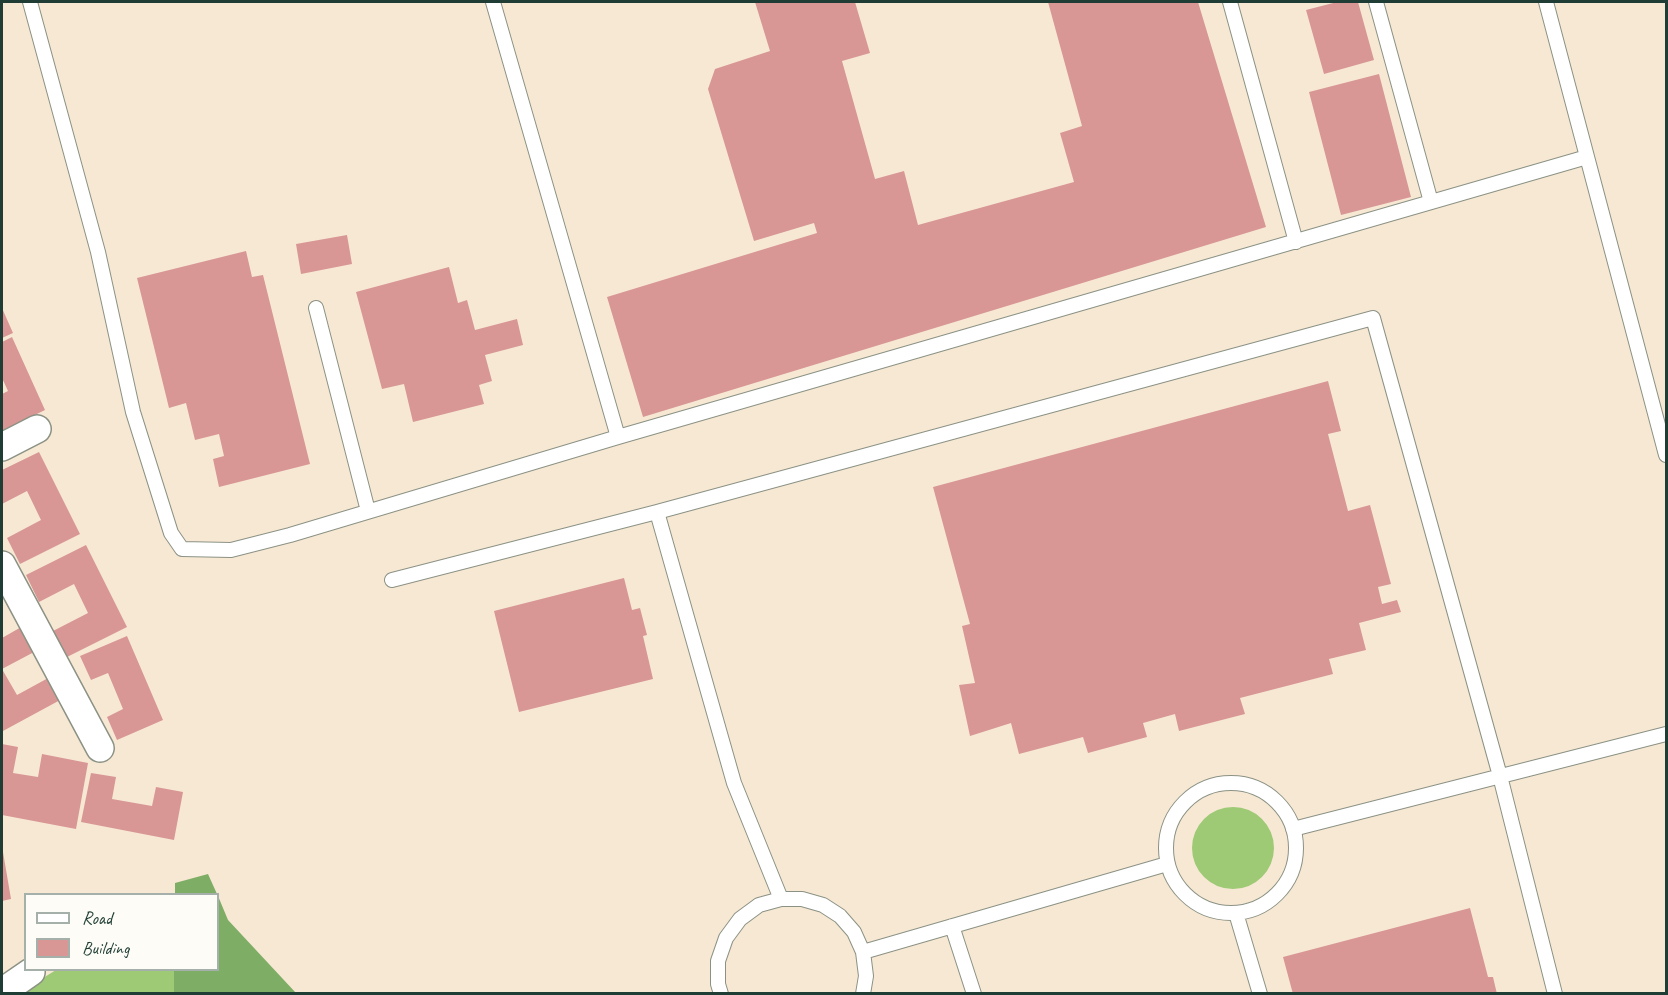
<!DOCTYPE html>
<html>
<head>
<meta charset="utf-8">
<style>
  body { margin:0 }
  #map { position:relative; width:1668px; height:995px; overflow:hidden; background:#f7e8d4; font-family:Caveat,sans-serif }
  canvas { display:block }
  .frame { position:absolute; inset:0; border:3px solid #1f3d34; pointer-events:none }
  .legend { position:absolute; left:24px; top:893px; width:195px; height:78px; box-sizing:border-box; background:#fdfcf7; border:2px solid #a4b0a9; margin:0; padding:8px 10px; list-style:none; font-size:18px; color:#1f3d34 }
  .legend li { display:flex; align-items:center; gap:12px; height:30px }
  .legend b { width:30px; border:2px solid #a4b0a9 }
</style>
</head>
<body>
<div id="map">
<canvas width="1668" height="995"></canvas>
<div class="frame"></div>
<ul class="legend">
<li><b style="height:8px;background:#fff"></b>Road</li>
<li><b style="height:16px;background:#d89795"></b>Building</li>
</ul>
</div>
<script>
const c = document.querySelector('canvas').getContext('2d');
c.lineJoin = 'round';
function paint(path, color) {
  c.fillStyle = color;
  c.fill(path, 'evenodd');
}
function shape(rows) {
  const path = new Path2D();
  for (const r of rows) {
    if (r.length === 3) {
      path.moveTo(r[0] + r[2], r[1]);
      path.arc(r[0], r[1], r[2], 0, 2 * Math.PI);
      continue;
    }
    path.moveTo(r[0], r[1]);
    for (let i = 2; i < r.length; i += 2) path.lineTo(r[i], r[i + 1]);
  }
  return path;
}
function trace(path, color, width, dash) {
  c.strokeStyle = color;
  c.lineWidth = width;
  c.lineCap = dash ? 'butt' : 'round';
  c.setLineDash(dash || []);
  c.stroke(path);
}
paint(shape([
  [1233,848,41],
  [56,970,174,970,174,993,17,994]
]), '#9ec975');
paint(shape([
  [208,874,217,894,175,894,175,883],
  [218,896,228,920,296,993,174,993,174,970,218,970]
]), '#7ead66');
paint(shape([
  [755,2,855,2,870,53,842,61,875,179,904,171,918,225,1074,182,1060,133,1082,126,1048,2,1198,2,1266,227,643,417,607,297,817,233,814,223,754,241,708,89,715,69,770,51],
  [1337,2,1358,2,1374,60,1324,74,1306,10],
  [1379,74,1411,197,1341,215,1309,92],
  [347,235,352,264,301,274,296,244],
  [246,251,252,277,263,275,310,464,219,487,213,459,224,456,219,434,195,440,186,403,169,408,137,278],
  [449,267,458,303,467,300,475,330,517,319,523,345,485,355,492,381,479,385,484,404,413,422,404,384,382,389,356,292],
  [2,308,13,333,2,338],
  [12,337,45,410,2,431,2,394,8,391,2,378,2,342],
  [1328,381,1341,431,1328,434,1348,511,1370,505,1391,584,1378,587,1382,604,1397,600,1401,612,1359,623,1366,650,1329,659,1333,674,1240,698,1245,714,1179,731,1175,714,1143,723,1147,737,1088,753,1083,737,1019,754,1011,723,970,736,959,685,975,683,962,626,970,624,933,487],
  [39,452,80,534,20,564,7,538,41,520,27,491,2,504,2,470],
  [86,545,127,627,67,657,53,631,88,613,74,584,39,602,26,575],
  [624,578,632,610,640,608,647,635,643,636,653,679,519,712,494,611],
  [23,626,36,651,2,669,17,695,50,677,62,699,3,731,2,729,2,638],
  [127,636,163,720,117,740,107,717,123,709,108,673,91,680,80,656],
  [2,744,18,747,13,773,38,777,42,754,88,763,76,829,2,815],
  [91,773,116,777,112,799,152,806,156,787,183,792,174,840,81,822],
  [2,852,3,852,11,899,2,901],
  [1470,908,1488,977,1493,977,1497,994,1293,994,1283,957]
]), '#d89795');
const lane = shape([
  [30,2,98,252,133,412,171,533,182,549,231,550,290,535,618,437,1587,157],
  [493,2,618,437],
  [1230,2,1296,242],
  [1376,2,1431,202],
  [1546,2,1666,455],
  [316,308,368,511],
  [392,580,657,512],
  [1231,848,65],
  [1293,829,1666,734],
  [781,899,734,783,657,512,1373,318,1500,776,1555,994],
  [1236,913,1260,994],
  [952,926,974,994],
  [863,952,1167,864],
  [721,994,718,984,718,961,726,938,740,919,759,905,781,899,802,899,823,905,840,916,854,932,863,952,866,976,863,994]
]);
const street = shape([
  [2,447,37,429],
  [2,565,100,748],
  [2,992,31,972]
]);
trace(lane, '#8b9284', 16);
trace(street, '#8b9284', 30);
trace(lane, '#fff', 14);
trace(street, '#fff', 27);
</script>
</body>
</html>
